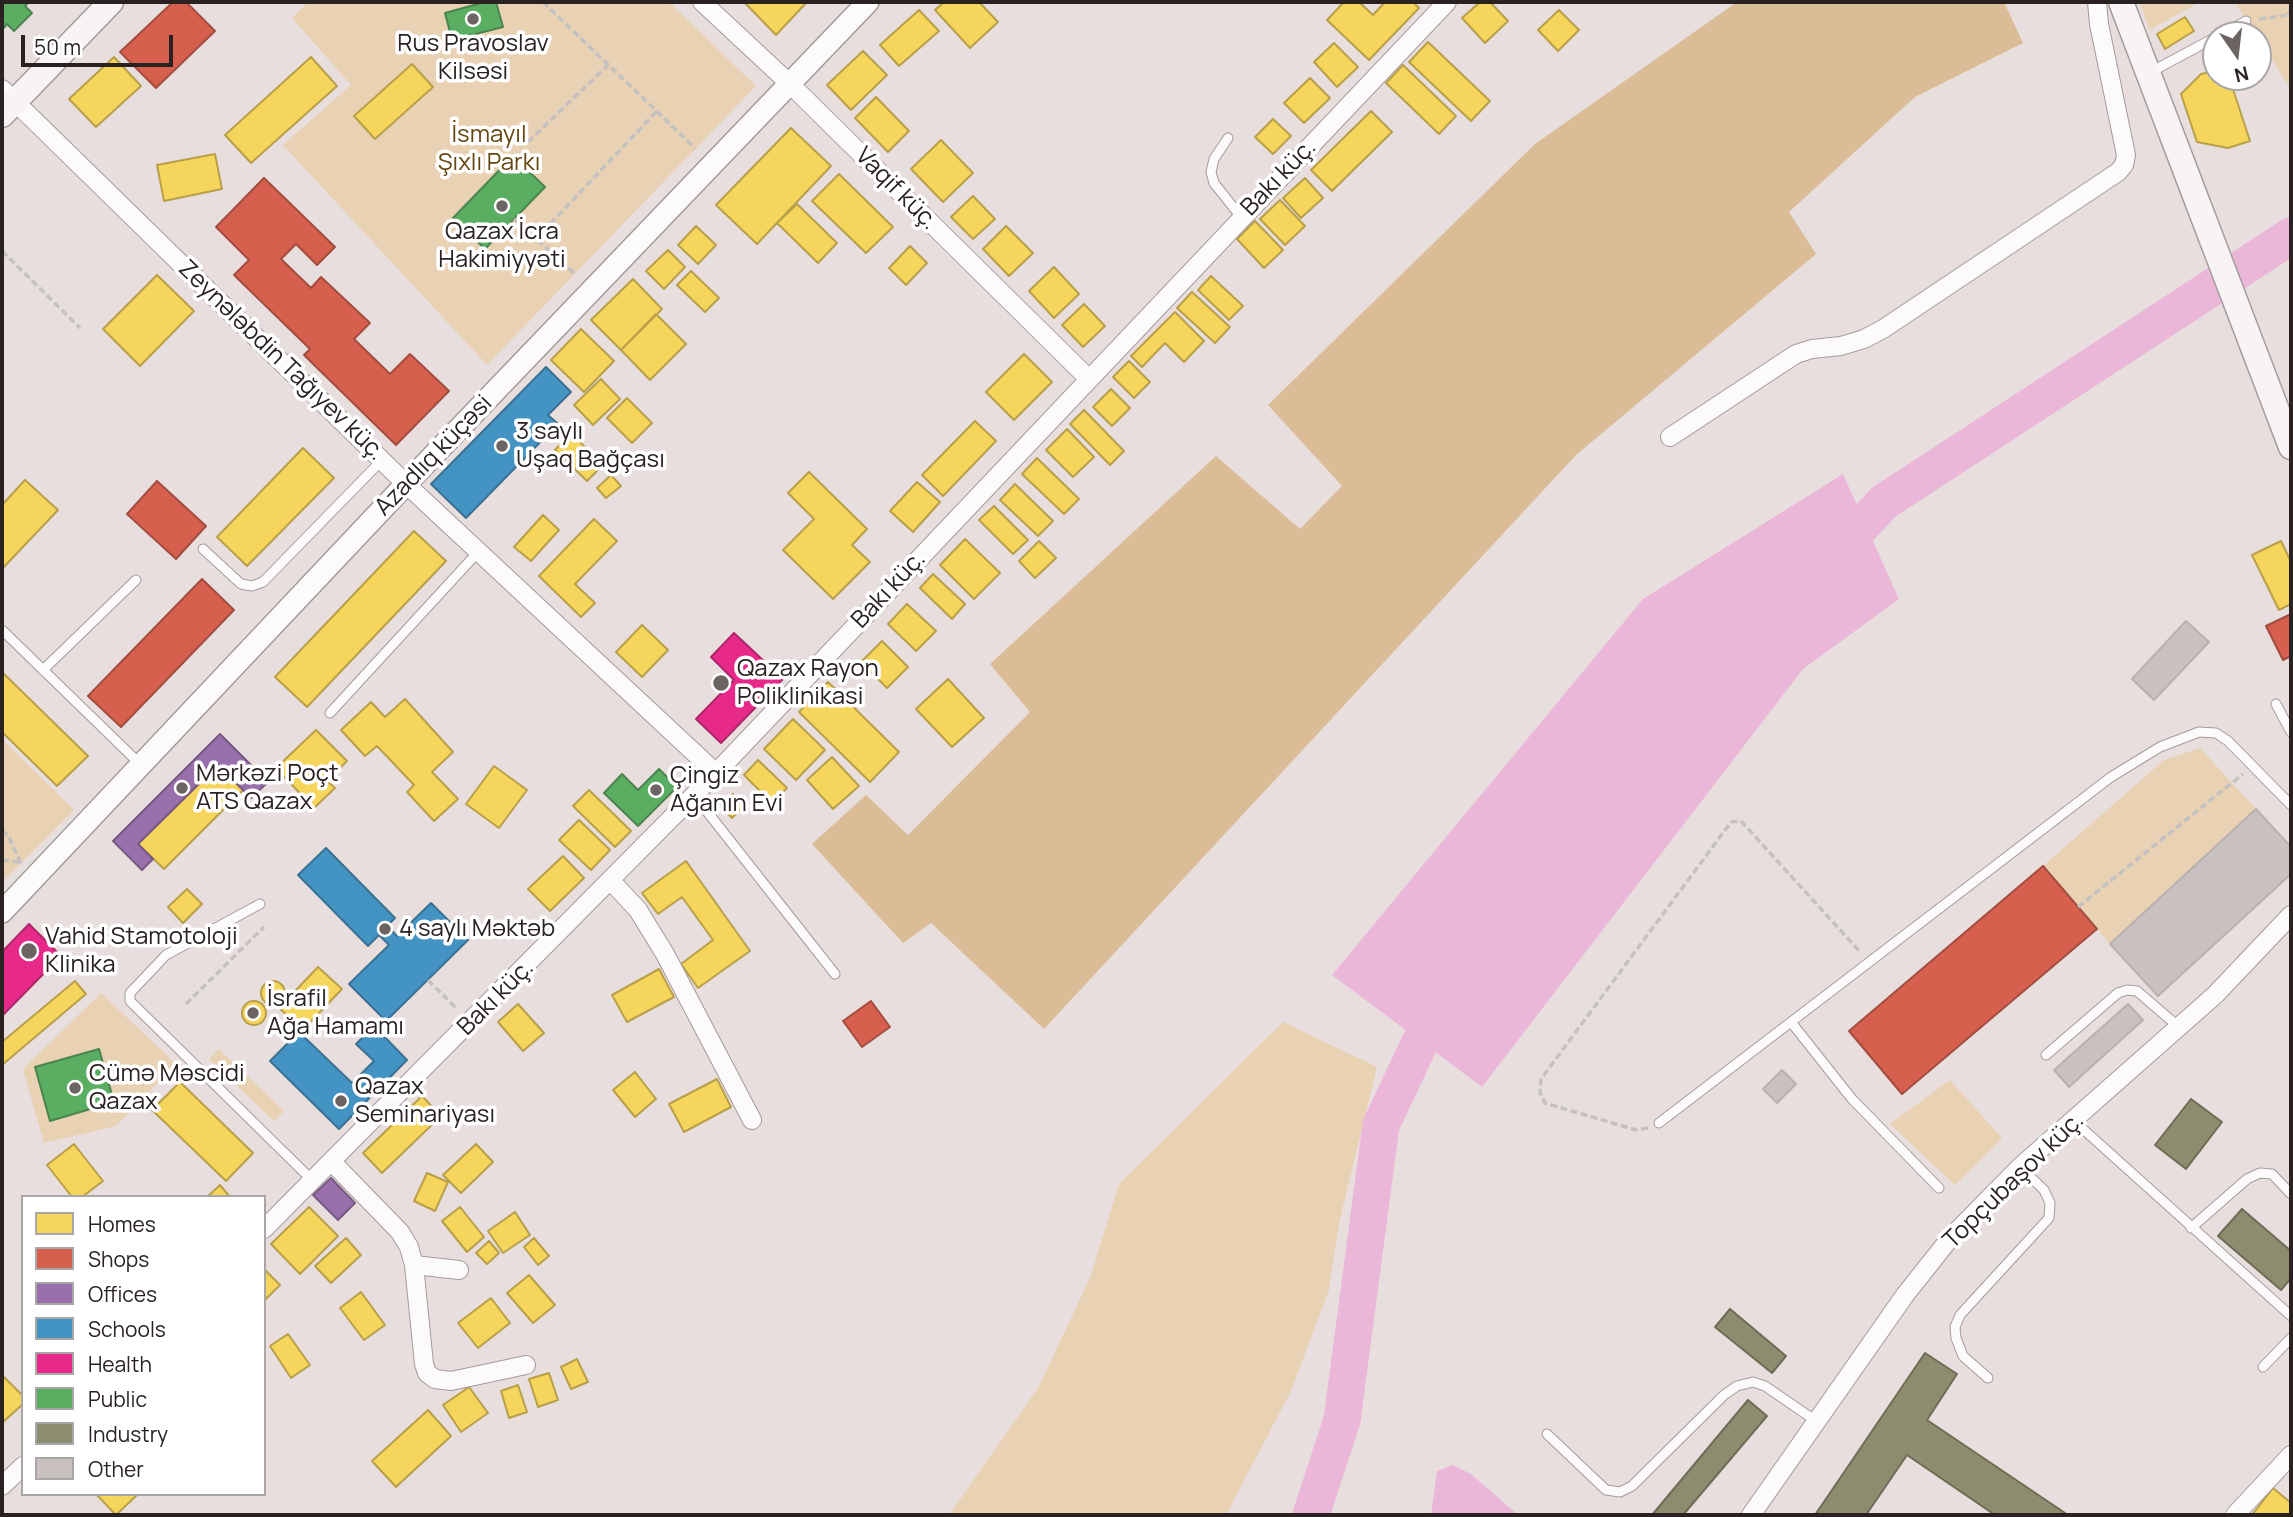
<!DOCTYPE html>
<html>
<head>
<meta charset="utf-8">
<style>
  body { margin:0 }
  #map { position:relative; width:2293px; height:1517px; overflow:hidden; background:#e8dedd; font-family:Manrope,sans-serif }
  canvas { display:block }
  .frame { position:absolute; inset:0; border:4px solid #292221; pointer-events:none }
  .legend { position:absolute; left:21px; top:1195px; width:245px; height:301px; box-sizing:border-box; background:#fff; border:2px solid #a9a7a6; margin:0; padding:9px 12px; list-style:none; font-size:21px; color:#292221 }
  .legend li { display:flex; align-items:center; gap:14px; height:35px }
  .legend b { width:35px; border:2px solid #a9a7a6 }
  .north { position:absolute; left:2202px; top:21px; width:70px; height:70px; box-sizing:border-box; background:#fff; border:2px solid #a9a7a6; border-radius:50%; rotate:166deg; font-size:19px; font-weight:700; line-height:28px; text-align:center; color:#292221 }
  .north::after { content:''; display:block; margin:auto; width:24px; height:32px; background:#6c6463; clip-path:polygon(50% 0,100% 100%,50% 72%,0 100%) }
  .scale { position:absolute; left:21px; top:35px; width:152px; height:32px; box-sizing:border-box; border:4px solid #292221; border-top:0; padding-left:9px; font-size:21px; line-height:24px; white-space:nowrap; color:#292221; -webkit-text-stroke:5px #fff; paint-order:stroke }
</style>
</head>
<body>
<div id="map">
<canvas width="2293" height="1517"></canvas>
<div class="frame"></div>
<ul class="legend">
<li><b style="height:19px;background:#f6d55c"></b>Homes</li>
<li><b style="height:19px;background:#d6604d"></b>Shops</li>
<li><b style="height:19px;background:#9970ab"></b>Offices</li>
<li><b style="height:19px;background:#4393c3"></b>Schools</li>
<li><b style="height:19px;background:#e7298a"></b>Health</li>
<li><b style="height:19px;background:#5aae61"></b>Public</li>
<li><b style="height:19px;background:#8c8c6e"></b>Industry</li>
<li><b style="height:19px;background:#c8c1bf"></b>Other</li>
</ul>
<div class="north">N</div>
<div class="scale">50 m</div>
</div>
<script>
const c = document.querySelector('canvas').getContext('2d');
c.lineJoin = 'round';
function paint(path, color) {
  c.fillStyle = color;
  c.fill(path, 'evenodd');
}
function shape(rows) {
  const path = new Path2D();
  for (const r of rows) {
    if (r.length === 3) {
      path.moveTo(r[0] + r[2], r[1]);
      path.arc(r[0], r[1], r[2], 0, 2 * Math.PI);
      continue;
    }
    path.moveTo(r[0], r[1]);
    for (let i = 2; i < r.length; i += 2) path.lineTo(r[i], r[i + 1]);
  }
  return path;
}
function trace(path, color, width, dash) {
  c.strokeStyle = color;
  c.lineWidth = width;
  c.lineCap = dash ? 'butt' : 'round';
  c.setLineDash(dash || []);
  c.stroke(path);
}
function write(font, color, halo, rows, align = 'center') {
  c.font = font + ' Manrope,sans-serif';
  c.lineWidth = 7;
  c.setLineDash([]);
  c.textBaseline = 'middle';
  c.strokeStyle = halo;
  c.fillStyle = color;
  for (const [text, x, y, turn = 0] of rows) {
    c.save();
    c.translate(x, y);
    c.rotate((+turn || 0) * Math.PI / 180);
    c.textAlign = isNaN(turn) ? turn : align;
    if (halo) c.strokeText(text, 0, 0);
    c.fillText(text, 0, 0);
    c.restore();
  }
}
paint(shape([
  [308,2,669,2,756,86,487,365,283,145,351,85,292,18],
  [2140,2,2200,2,2149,30],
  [2235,2,2291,2,2291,89,2258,39,2258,35,2256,35],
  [2,739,74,810,2,882],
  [2200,748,2256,809,2110,944,2043,866,2164,760],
  [101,993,176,1064,116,1126,44,1143,23,1069],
  [1283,1022,1377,1067,1339,1223,1329,1290,1291,1391,1226,1515,949,1515,1038,1388,1090,1278,1119,1184],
  [219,1049,284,1111,274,1121,209,1059],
  [1950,1080,2002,1138,1955,1185,1890,1124]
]), '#e9d1b4');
paint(shape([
  [1737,2,2004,2,2023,43,1915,97,1789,212,1816,254,1576,455,1044,1029,931,923,903,943,812,844,866,795,908,835,1030,712,990,664,1216,456,1300,529,1342,486,1268,405,1535,144]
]), '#dabc96');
paint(shape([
  [1843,474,1899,599,1803,669,1482,1087,1332,975,1643,599],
  [1453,1465,1471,1474,1518,1515,1431,1515,1437,1471]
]), '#ebb7d8');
const homes = shape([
  [744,2,807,2,776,35,744,2],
  [944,2,979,2,998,22,970,48,935,10,944,2],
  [1344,2,1359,2,1373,15,1385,2,1413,2,1419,8,1369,60,1327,20,1344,2],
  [1480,2,1490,2,1508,21,1485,43,1462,18,1480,2],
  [919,10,939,31,899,66,880,45,919,10],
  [1559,10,1579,30,1558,51,1538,30,1559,10],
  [2185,17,2194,31,2165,49,2157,34,2185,17],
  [1428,42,1490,101,1471,121,1409,62,1428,42],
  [1334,43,1358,67,1337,87,1314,62,1334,43],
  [863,51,887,75,851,110,827,85,863,51],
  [114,57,141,86,96,127,69,99,114,57],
  [311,57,337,86,251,163,225,135,311,57],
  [412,64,433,87,375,139,354,116,412,64],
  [1403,65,1456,116,1439,134,1386,83,1403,65],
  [2216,71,2216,77,2229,77,2250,141,2228,148,2197,142,2181,94,2201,74,2216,71],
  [1310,78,1330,98,1304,123,1284,103,1310,78],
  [876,97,909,131,888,152,855,118,876,97],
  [1371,111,1392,132,1332,191,1311,170,1371,111],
  [1273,119,1291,136,1273,154,1255,137,1273,119],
  [791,128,831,166,757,244,716,205,791,128],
  [941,140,973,173,943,202,911,169,941,140],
  [215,154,222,189,164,201,157,165,215,154],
  [839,174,893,227,866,253,812,201,839,174],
  [1305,178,1323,198,1301,218,1283,198,1305,178],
  [973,196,995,219,973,239,951,217,973,196],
  [1280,200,1305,226,1285,245,1260,219,1280,200],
  [797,204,837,243,818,263,777,223,797,204],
  [1255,221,1283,250,1264,268,1237,239,1255,221],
  [696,226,716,245,698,264,678,245,696,226],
  [1006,226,1033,253,1009,276,983,249,1006,226],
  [910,246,927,263,906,285,889,268,910,246],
  [668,250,685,267,664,289,646,271,668,250],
  [1054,267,1079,294,1054,318,1029,291,1054,267],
  [691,271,719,298,705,312,677,285,691,271],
  [157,275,194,311,140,366,103,329,157,275],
  [1211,276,1243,306,1229,320,1198,290,1211,276],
  [633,279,662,309,621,350,591,320,633,279],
  [1192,292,1230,327,1215,343,1177,308,1192,292],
  [1084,304,1105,326,1083,347,1062,325,1084,304],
  [1175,312,1204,341,1184,362,1165,343,1142,367,1131,356,1175,312],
  [656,314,686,344,650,380,621,350,656,314],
  [581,329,614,361,584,392,551,360,581,329],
  [1024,354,1052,382,1014,420,986,392,1024,354],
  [1129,361,1150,382,1134,398,1113,377,1129,361],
  [601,379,620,399,593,425,574,405,601,379],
  [1111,389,1130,408,1112,426,1093,407,1111,389],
  [627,398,652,423,632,443,607,418,627,398],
  [1084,410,1124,451,1110,465,1070,424,1084,410],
  [975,421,996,441,943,496,922,475,975,421],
  [1067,429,1094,457,1073,477,1046,450,1067,429],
  [571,433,603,465,587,481,555,450,571,433],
  [303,448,334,478,247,566,217,537,303,448],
  [1037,458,1079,499,1064,514,1022,474,1037,458],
  [809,472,867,529,852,545,870,562,833,599,783,550,814,519,788,493,809,472],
  [611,475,621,486,606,498,597,488,611,475],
  [25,480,58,510,2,569,2,505,25,480],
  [917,482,940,502,913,532,890,511,917,482],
  [1015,484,1053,521,1038,536,1000,500,1015,484],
  [994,506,1028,540,1013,554,979,520,994,506],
  [543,515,559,530,531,561,514,547,543,515],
  [594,519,617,541,575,584,595,603,581,617,539,576,594,519],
  [414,531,446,561,307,707,275,677,414,531],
  [965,539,1000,573,974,599,940,565,965,539],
  [1039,541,1056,558,1035,578,1019,561,1039,541],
  [2281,541,2291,562,2291,604,2279,610,2252,555,2281,541],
  [933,574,965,604,952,619,920,588,933,574],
  [907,604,936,631,916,651,888,624,907,604],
  [642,625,668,650,642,677,616,652,642,625],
  [882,641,908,667,887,688,861,662,882,641],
  [2,672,88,756,57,786,2,732,2,672],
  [948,679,984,718,952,747,916,709,948,679],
  [828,682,899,752,870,782,799,712,828,682],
  [405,699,453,752,432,772,458,799,434,821,407,792,414,785,377,746,365,756,341,730,371,702,385,717,405,699],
  [793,719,825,750,796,780,764,749,793,719],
  [316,730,347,761,327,781,335,788,314,808,276,768,316,730],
  [832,757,859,786,833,809,807,780,832,757],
  [758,760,787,788,772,803,744,775,758,760],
  [218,765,243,790,164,869,138,844,218,765],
  [494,766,527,790,499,828,466,804,494,766],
  [589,790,631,831,615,847,573,806,589,790],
  [733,794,744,806,732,818,720,805,733,794],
  [579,820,610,850,591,870,559,840,579,820],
  [563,856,584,878,550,911,528,889,563,856],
  [686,861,750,951,698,988,681,964,713,940,682,897,658,914,642,893,686,861],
  [187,889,202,904,183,923,168,907,187,889],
  [318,967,342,989,303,1030,279,1008,318,967],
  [659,969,674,997,627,1022,612,995,659,969],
  [75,981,86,994,2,1065,2,1042,75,981],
  [273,993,12],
  [254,1013,12],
  [518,1004,544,1033,523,1051,498,1022,518,1004],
  [635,1072,656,1099,635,1117,613,1090,635,1072],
  [717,1079,731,1107,684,1132,669,1104,717,1079],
  [180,1082,253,1153,226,1181,152,1110,180,1082],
  [422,1096,441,1116,382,1173,363,1153,422,1096],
  [74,1144,103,1181,82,1197,72,1197,47,1165,74,1144],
  [476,1144,493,1162,461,1193,443,1175,476,1144],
  [427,1173,448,1182,435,1211,414,1201,427,1173],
  [220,1185,230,1197,207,1197,220,1185],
  [309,1207,338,1236,300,1274,271,1244,309,1207],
  [460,1207,484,1237,467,1252,442,1221,460,1207],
  [515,1212,530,1235,503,1253,488,1231,515,1212],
  [346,1238,361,1255,331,1283,315,1266,346,1238],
  [534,1238,549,1256,538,1265,524,1247,534,1238],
  [489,1241,499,1253,487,1264,476,1253,489,1241],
  [264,1269,280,1285,264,1301,264,1269],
  [529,1275,555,1305,533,1323,507,1293,529,1275],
  [361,1292,385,1325,364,1340,340,1308,361,1292],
  [491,1298,510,1323,478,1348,458,1323,491,1298],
  [288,1334,310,1365,291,1378,270,1346,288,1334],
  [577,1359,588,1382,571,1389,561,1367,577,1359],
  [549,1373,558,1400,538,1407,529,1379,549,1373],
  [4,1377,23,1396,23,1404,2,1423,2,1379,4,1377],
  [518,1385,527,1412,509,1418,501,1391,518,1385],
  [469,1387,488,1413,461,1432,443,1405,469,1387],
  [428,1410,451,1436,396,1487,372,1461,428,1410],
  [2273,1488,2291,1503,2291,1515,2252,1515,2273,1488],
  [96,1494,138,1494,116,1515,96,1494]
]);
paint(homes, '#f6d55c');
trace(homes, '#b89f4a', 2);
const shops = shape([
  [173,2,186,2,215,31,156,88,120,52,173,2],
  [264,178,335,247,317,265,296,244,281,259,311,288,321,277,370,323,354,339,390,374,410,354,449,391,396,445,304,355,310,349,234,275,249,260,216,227,264,178],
  [157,481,206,526,176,559,127,514,157,481],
  [202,579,234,610,121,727,88,696,202,579],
  [2291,614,2291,656,2283,660,2266,626,2291,614],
  [2043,866,2097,929,1902,1094,1849,1031,2043,866],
  [871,1001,890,1027,862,1047,843,1021,871,1001]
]);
paint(shops, '#d6604d');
trace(shops, '#a24d40', 2);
const offices = shape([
  [220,734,268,782,251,798,218,765,138,844,153,859,142,870,113,841,220,734],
  [331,1178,355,1203,338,1220,313,1195,331,1178]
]);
paint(offices, '#9970ab');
trace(offices, '#775982', 2);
const schools = shape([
  [546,367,571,392,548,415,558,424,466,518,431,484,546,367],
  [326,848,395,918,387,926,397,936,431,903,468,940,386,1021,349,984,389,945,379,935,368,946,298,875,326,848],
  [374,1026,407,1060,339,1129,270,1061,299,1032,352,1083,374,1061,356,1044,374,1026]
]);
paint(schools, '#4393c3');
trace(schools, '#3b7192', 2);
const health = shape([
  [734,633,783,679,721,743,696,719,734,680,711,657,734,633],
  [29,924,61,956,2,1016,2,952,29,924]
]);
paint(health, '#e7298a');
trace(health, '#ae276a', 2);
const public = shape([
  [2,2,29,2,25,6,32,13,14,31,7,24,2,30,2,2],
  [485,2,496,2,503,27,452,40,445,13,485,2],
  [513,156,545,187,485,249,453,218,513,156],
  [659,769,677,787,638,826,604,793,622,774,638,790,659,769],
  [99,1049,114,1102,50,1121,35,1067,99,1049]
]);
paint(public, '#5aae61');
trace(public, '#4b844e', 2);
const industry = shape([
  [2191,1099,2222,1122,2186,1169,2155,1145,2191,1099],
  [2242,1209,2291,1251,2291,1278,2281,1290,2218,1236,2242,1209],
  [1730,1309,1786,1356,1772,1373,1715,1327,1730,1309],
  [1925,1353,1957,1374,1927,1420,2068,1515,1995,1515,1907,1455,1866,1515,1815,1515,1925,1353],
  [1748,1400,1767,1416,1683,1515,1652,1515,1748,1400]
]);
paint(industry, '#8c8c6e');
trace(industry, '#6e6c57', 2);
trace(shape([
  [1832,557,1884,502,2291,236],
  [1311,1515,1342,1420,1381,1125,1442,996]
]), '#ebb7d8', 37);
const building = shape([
  [2186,621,2209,642,2154,700,2132,679,2186,621],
  [2256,809,2291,847,2291,874,2158,996,2110,944,2256,809],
  [2128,1004,2143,1020,2069,1087,2054,1070,2128,1004],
  [1782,1070,1796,1084,1777,1103,1763,1089,1782,1070]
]);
paint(building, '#c8c1bf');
trace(building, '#b8b1af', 2);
const service = shape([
  [2220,35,2246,21],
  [2149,73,2216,37],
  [1228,138,1214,159,1211,172,1214,183,1241,217],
  [203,549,241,584,252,586,263,582,382,460],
  [2,630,140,764],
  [43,670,136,580],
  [2276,704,2291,732],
  [330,713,479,551],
  [694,795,835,974],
  [260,904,166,955,130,993,130,1001,313,1181],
  [1791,1022,1852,1099,1939,1188],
  [2046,1055,2118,993,2127,990,2137,991,2180,1028],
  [2074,1121,2291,1316],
  [1659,1123,2111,777,2160,747,2199,732,2216,733,2228,741,2291,805],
  [2191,1228,2247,1179,2260,1173,2272,1174,2291,1194],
  [2263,1367,2291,1338],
  [1988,1378,1963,1356,1956,1338,1955,1327,1960,1315,2049,1218,2050,1203,2044,1190,2020,1167],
  [1547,1434,1606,1490,1620,1492,1632,1486,1724,1395,1737,1386,1753,1382,1765,1386,1816,1421]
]);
const minor = shape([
  [702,2,790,84,1088,378],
  [2,89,406,484,716,773],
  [1670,437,1796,354,1812,349,1841,346,1864,339,1883,329,2118,172,2124,165,2126,155,2099,24,2097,2],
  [611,881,638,910,665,954,752,1120],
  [332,1162,400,1232,409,1247,414,1265,424,1364,427,1373,435,1379,451,1381,526,1365],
  [264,1229,716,773,1447,2],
  [414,1265,459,1270],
  [2,1486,23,1466],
  [1751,1515,1905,1295,1951,1237,2020,1167,2215,995,2291,915],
  [2235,1515,2291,1455]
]);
const tertiary = shape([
  [2,912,406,484,868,2]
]);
const secondary = shape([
  [2121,2,2291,447],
  [2,115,111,2]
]);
trace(service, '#a39b9a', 11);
trace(minor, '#a39b9a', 20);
trace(tertiary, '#a39b9a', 24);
trace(secondary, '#a39b9a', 27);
trace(shape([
  [543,2,695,148],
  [2291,8,2288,15,2291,16],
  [2259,19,2288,15],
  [528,142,608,65],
  [514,219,574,273],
  [536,239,657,111],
  [2,251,80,328],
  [2,830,9,837,21,864],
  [2,860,19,862],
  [2078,907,2243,774],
  [428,980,457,1009],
  [186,1004,264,927],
  [1648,1128,1636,1130,1545,1103,1540,1093,1541,1079,1731,822,1741,821,1861,953]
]), '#c4c1c1', 3.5, [7, 3.5]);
trace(service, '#fcfafa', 9);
trace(minor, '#fcfafa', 18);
trace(tertiary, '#fcfafa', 21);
trace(secondary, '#f8f4f5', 24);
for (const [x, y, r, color] of [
  [473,19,7,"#6c6463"],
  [502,206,7,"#6c6463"],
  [502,446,7,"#6c6463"],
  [721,683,9,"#6c6463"],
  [182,788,7,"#6c6463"],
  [656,790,7,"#6c6463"],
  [385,929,7,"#6c6463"],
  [29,951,9,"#6c6463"],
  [253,1013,7,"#6c6463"],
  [75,1088,7,"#6c6463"],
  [341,1101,7,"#6c6463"]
]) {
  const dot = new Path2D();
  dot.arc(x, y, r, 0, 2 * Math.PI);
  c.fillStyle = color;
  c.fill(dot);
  trace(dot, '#fff', 2.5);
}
write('24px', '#292221', '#fff', [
  ["Rus Pravoslav",473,44,"center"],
  ["Kilsəsi",473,72,"center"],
  ["Qazax İcra",502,232,"center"],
  ["Hakimiyyəti",502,260,"center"],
  ["3 saylı",516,432],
  ["Uşaq Bağçası",516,460],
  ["Qazax Rayon",737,669],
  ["Poliklinikasi",737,697],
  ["Mərkəzi Poçt",196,774],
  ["ATS Qazax",196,802],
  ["Çingiz",670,776],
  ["Ağanın Evi",670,804],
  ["4 saylı Məktəb",399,929],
  ["Vahid Stamotoloji",45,937],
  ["Klinika",45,965],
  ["İsrafil",267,999],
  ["Ağa Hamamı",267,1027],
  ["Cümə Məscidi",89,1074],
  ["Qazax",89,1102],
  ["Qazax",355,1087],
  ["Seminariyası",355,1115]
], 'left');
write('24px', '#664711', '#fff', [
  ["İsmayıl",489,135],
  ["Şıxlı Parkı",489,163]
]);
write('24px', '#292221', '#fff', [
  ["Bakı küç.",1279,178,-46],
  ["Vaqif küç.",896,189,45],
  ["Zeynələbdin Tağıyev küç.",281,361,44],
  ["Azadlıq küçəsi",434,456,-46],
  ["Bakı küç.",889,590,-47],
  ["Bakı küç.",496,998,-45],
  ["Topçubaşov küç.",2014,1181,-44]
]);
</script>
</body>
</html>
